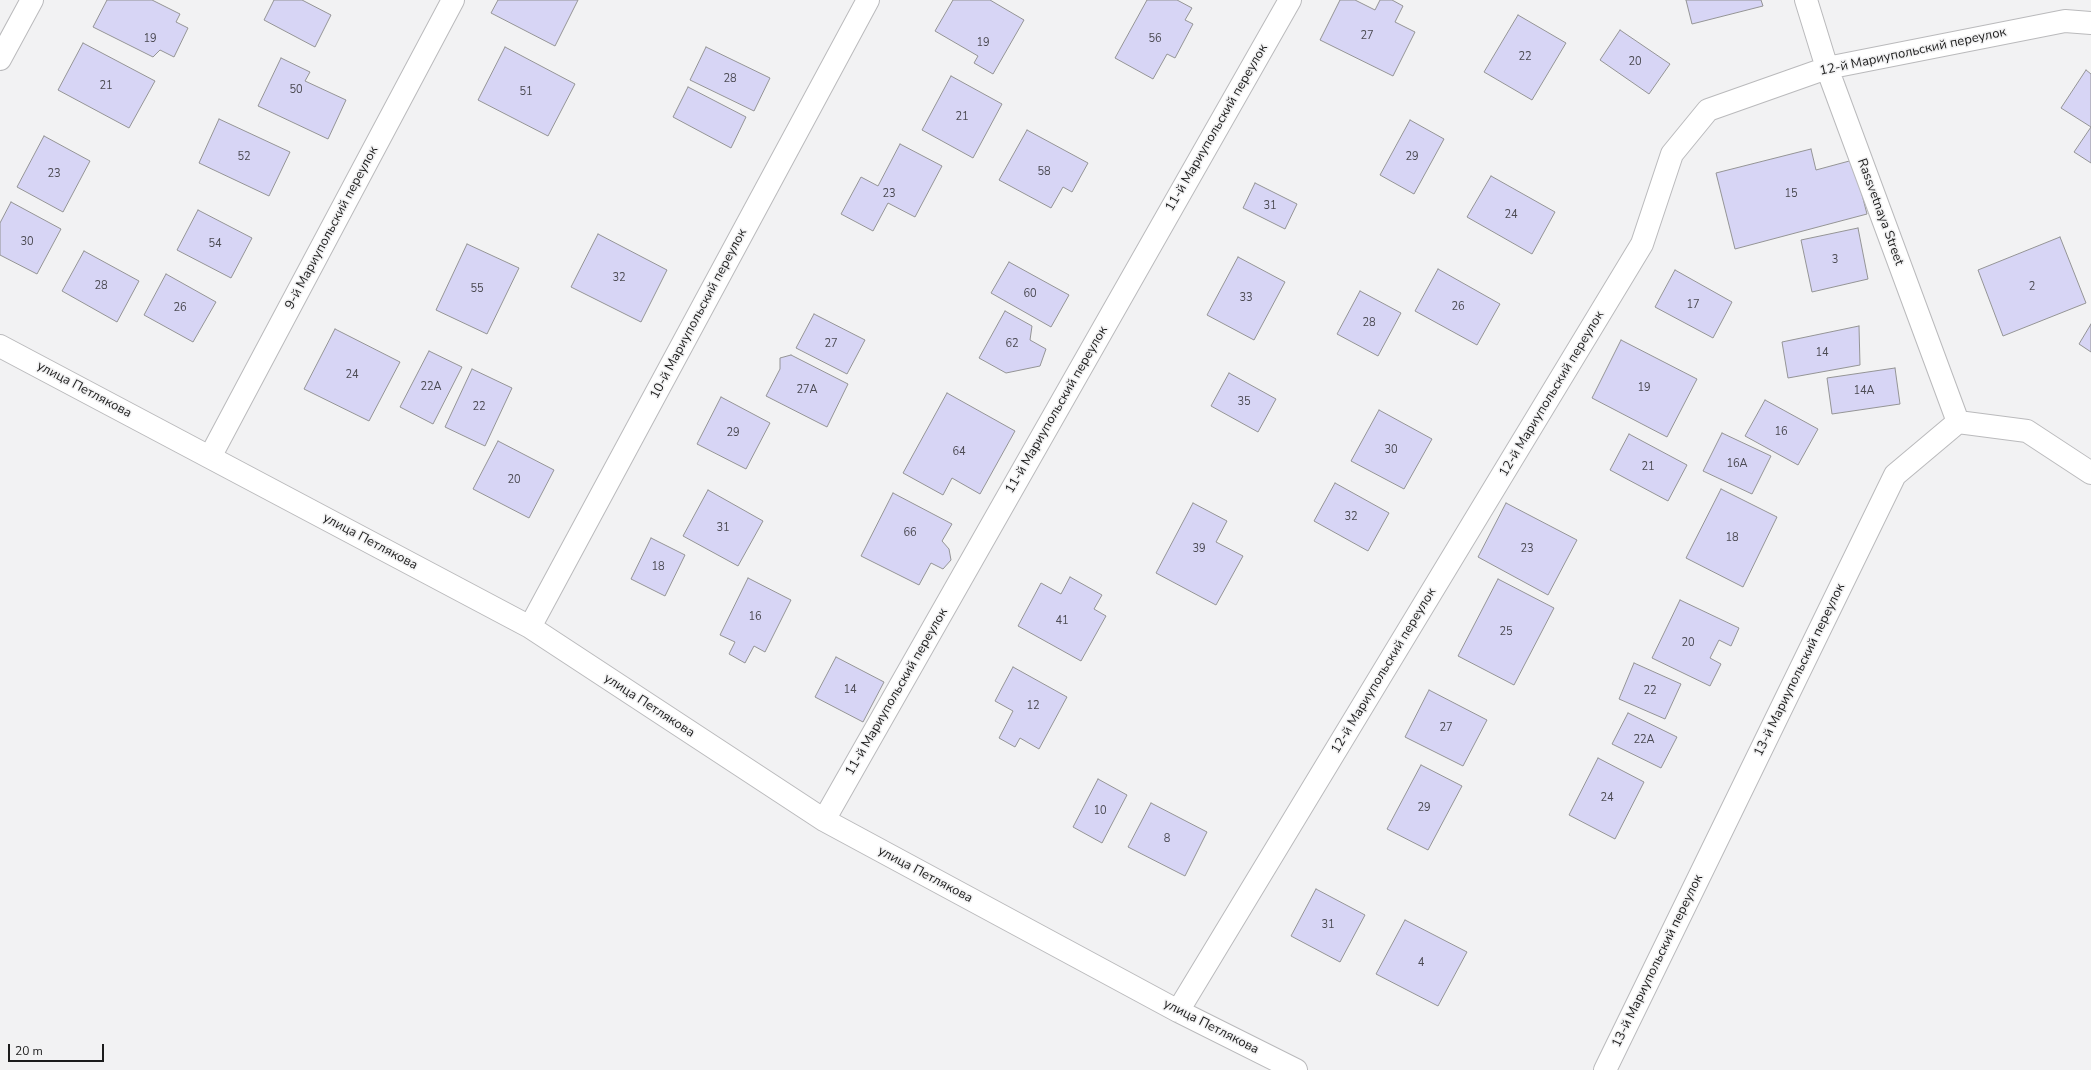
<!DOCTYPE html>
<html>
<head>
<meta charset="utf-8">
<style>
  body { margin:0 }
  #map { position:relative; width:2091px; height:1070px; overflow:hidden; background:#f2f2f3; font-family:"Nunito Sans",sans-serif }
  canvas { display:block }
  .scale { position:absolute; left:8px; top:1044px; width:96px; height:18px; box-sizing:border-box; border:2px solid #1c1c1c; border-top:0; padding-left:5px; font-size:12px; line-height:14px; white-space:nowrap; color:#1c1c1c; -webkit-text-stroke:3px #f2f2f3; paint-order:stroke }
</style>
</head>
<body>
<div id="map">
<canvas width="2091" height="1070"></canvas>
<div class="scale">20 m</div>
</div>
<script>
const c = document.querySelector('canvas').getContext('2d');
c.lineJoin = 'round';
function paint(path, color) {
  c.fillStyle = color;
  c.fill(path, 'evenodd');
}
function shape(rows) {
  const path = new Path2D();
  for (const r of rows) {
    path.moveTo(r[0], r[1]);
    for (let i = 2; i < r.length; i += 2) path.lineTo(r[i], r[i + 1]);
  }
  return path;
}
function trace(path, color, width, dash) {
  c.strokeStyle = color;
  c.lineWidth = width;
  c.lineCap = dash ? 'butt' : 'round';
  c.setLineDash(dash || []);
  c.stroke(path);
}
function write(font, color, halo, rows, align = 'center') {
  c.font = font + ' "Nunito Sans",sans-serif';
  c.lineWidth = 3;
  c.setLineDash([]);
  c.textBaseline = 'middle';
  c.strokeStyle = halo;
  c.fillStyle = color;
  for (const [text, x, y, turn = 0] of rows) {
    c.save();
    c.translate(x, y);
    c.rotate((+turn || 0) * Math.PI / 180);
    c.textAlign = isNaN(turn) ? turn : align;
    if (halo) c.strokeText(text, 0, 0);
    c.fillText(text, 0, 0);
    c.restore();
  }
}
const building = shape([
  [107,0,152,0,180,14,176,22,188,28,174,57,160,50,153,57,93,27,107,0],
  [274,0,302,0,331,15,315,47,264,20,274,0],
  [498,0,578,0,555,46,491,13,498,0],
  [953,0,990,0,1024,20,993,74,974,63,978,56,935,31,953,0],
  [1147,0,1177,0,1192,8,1185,20,1193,24,1175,58,1167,54,1153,79,1115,58,1147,0],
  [1340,0,1355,0,1375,10,1380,0,1392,0,1403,6,1395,22,1415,32,1393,76,1320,40,1340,0],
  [1686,0,1761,0,1763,6,1692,24,1686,0],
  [1518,15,1566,43,1532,100,1484,72,1518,15],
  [1620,30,1670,64,1649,94,1600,60,1620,30],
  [83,43,155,81,129,128,58,90,83,43],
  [505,47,575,84,548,136,478,100,505,47],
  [706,47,770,78,754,111,690,80,706,47],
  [281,58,310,72,305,81,346,100,328,139,258,106,281,58],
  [2086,70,2091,74,2091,163,2074,152,2091,127,2061,108,2086,70],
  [951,76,1002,104,973,158,922,130,951,76],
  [688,87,746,117,731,148,673,117,688,87],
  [219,119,290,152,269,196,199,163,219,119],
  [1410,120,1444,139,1414,194,1380,175,1410,120],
  [1027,130,1088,163,1072,192,1063,187,1051,208,999,180,1027,130],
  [44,136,90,161,63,212,17,187,44,136],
  [900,144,942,166,915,217,888,203,873,231,841,214,861,177,878,186,900,144],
  [1811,149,1816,170,1853,160,1867,214,1735,249,1716,173,1811,149],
  [1491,176,1555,212,1532,254,1467,217,1491,176],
  [1255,183,1297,204,1285,229,1243,208,1255,183],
  [11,202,61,229,37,274,0,255,0,223,11,202],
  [198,210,252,238,231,278,177,250,198,210],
  [1858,228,1868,279,1812,292,1801,240,1858,228],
  [598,234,667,270,641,322,571,287,598,234],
  [2060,237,2086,303,2003,336,1978,270,2060,237],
  [467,244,519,268,487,334,436,310,467,244],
  [84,251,139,281,117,322,62,291,84,251],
  [1238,257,1285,282,1254,340,1207,315,1238,257],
  [1009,262,1069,295,1051,327,991,293,1009,262],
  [1438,269,1500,304,1477,345,1415,311,1438,269],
  [1675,270,1732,302,1713,338,1655,307,1675,270],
  [166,274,216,302,193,342,144,315,166,274],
  [1360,291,1401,313,1378,356,1337,334,1360,291],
  [1005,311,1032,326,1030,340,1046,349,1040,366,1006,373,979,358,1005,311],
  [814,314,865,340,847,374,796,348,814,314],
  [2091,324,2091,352,2079,344,2091,324],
  [1859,326,1860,365,1788,378,1782,342,1859,326],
  [335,329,400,362,369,421,304,389,335,329],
  [1621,340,1697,379,1667,437,1592,398,1621,340],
  [429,351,462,367,433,424,400,407,429,351],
  [791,355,848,384,827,427,766,396,780,369,780,358,791,355],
  [1895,368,1900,404,1832,414,1827,378,1895,368],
  [472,369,512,388,485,446,445,427,472,369],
  [1229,373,1276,399,1258,432,1211,406,1229,373],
  [947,393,1015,431,980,494,952,478,943,495,903,473,947,393],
  [721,397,770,423,746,469,697,444,721,397],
  [1765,400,1818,429,1798,465,1745,436,1765,400],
  [1379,410,1432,439,1404,489,1351,461,1379,410],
  [1722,433,1771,456,1752,494,1703,471,1722,433],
  [1629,434,1687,465,1668,501,1610,470,1629,434],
  [498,441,554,470,529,518,473,489,498,441],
  [1335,483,1389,513,1368,551,1314,521,1335,483],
  [1721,489,1777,517,1743,587,1686,558,1721,489],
  [708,490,763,521,738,566,683,536,708,490],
  [893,493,952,524,942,541,949,549,951,560,943,569,931,563,919,585,861,556,893,493],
  [1193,503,1227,521,1216,542,1243,556,1216,605,1156,573,1193,503],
  [1506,503,1577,540,1548,595,1478,557,1506,503],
  [651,538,685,555,665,596,631,579,651,538],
  [1070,577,1102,595,1094,609,1106,616,1081,661,1018,626,1041,583,1061,594,1070,577],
  [748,578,791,600,765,652,754,646,745,663,729,654,735,642,720,635,748,578],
  [1498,579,1554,608,1514,685,1458,656,1498,579],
  [1680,600,1739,628,1731,646,1719,640,1710,658,1721,664,1710,686,1652,658,1680,600],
  [836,657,884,682,863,722,815,697,836,657],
  [1634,663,1681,684,1665,719,1619,699,1634,663],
  [1013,667,1067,697,1039,749,1020,738,1015,747,999,738,1013,711,995,701,1013,667],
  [1429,690,1487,720,1463,766,1405,737,1429,690],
  [1628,713,1677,737,1661,768,1612,744,1628,713],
  [1598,758,1644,782,1615,839,1569,815,1598,758],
  [1421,765,1462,786,1428,850,1387,829,1421,765],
  [1098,779,1127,795,1102,843,1073,827,1098,779],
  [1151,803,1207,832,1185,876,1128,847,1151,803],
  [1316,889,1365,915,1340,962,1291,936,1316,889],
  [1405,920,1467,952,1438,1006,1376,974,1405,920]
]);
paint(building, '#d7d5f5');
trace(building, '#949495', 1);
const street = shape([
  [1806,0,1827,68,1958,422],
  [0,59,32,0],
  [0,346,530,627,824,820,1178,1011,1296,1070],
  [210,457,453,0],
  [530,627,868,0],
  [824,820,1290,0],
  [1178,1011,1642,244,1672,154,1708,110,1827,68,2065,21,2091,23],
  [1605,1070,1895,475,1958,422,2027,431,2091,473]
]);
trace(street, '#bababc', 24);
trace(street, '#fff', 22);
write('11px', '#4b4a52', null, [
  ["27",1367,36],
  ["19",150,39],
  ["56",1155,39],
  ["19",983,43],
  ["22",1525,57],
  ["20",1635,62],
  ["28",730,79],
  ["21",106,86],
  ["50",296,90],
  ["51",526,92],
  ["21",962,117],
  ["52",244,157],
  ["29",1412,157],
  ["58",1044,172],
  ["23",54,174],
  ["23",889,194],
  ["15",1791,194],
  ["31",1270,206],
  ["24",1511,215],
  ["30",27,242],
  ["54",215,244],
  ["3",1835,260],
  ["32",619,278],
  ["28",101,286],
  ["2",2032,287],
  ["55",477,289],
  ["60",1030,294],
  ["33",1246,298],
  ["17",1693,305],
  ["26",1458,307],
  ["26",180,308],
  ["28",1369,323],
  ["27",831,344],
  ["62",1012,344],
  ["14",1822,353],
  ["24",352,375],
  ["22А",431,387],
  ["19",1644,388],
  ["27А",807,390],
  ["14А",1864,391],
  ["35",1244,402],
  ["22",479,407],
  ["16",1781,432],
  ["29",733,433],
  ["30",1391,450],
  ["64",959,452],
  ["16А",1737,464],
  ["21",1648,467],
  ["20",514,480],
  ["32",1351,517],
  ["31",723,528],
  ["66",910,533],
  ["18",1732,538],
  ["39",1199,549],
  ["23",1527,549],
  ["18",658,567],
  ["16",755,617],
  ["41",1062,621],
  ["25",1506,632],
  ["20",1688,643],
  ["14",850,690],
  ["22",1650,691],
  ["12",1033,706],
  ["27",1446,728],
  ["22А",1644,740],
  ["24",1607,798],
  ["29",1424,808],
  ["10",1100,811],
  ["8",1167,839],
  ["31",1328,925],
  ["4",1421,963]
]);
write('13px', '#1c1c1c', '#f2f2f3', [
  ["12-й Мариупольский переулок",1913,52,-12],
  ["11-й Мариупольский переулок",1217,128,-60],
  ["Rassvetnaya Street",1880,212,70],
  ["9-й Мариупольский переулок",332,228,-62],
  ["10-й Мариупольский переулок",699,314,-62],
  ["улица Петлякова",84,390,28],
  ["12-й Мариупольский переулок",1552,394,-59],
  ["11-й Мариупольский переулок",1057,410,-60],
  ["улица Петлякова",370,542,28],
  ["13-й Мариупольский переулок",1800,670,-64],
  ["12-й Мариупольский переулок",1384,671,-59],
  ["11-й Мариупольский переулок",897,692,-60],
  ["улица Петлякова",649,706,33],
  ["улица Петлякова",925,875,28],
  ["13-й Мариупольский переулок",1658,961,-64],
  ["улица Петлякова",1211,1027,27]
]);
</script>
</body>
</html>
